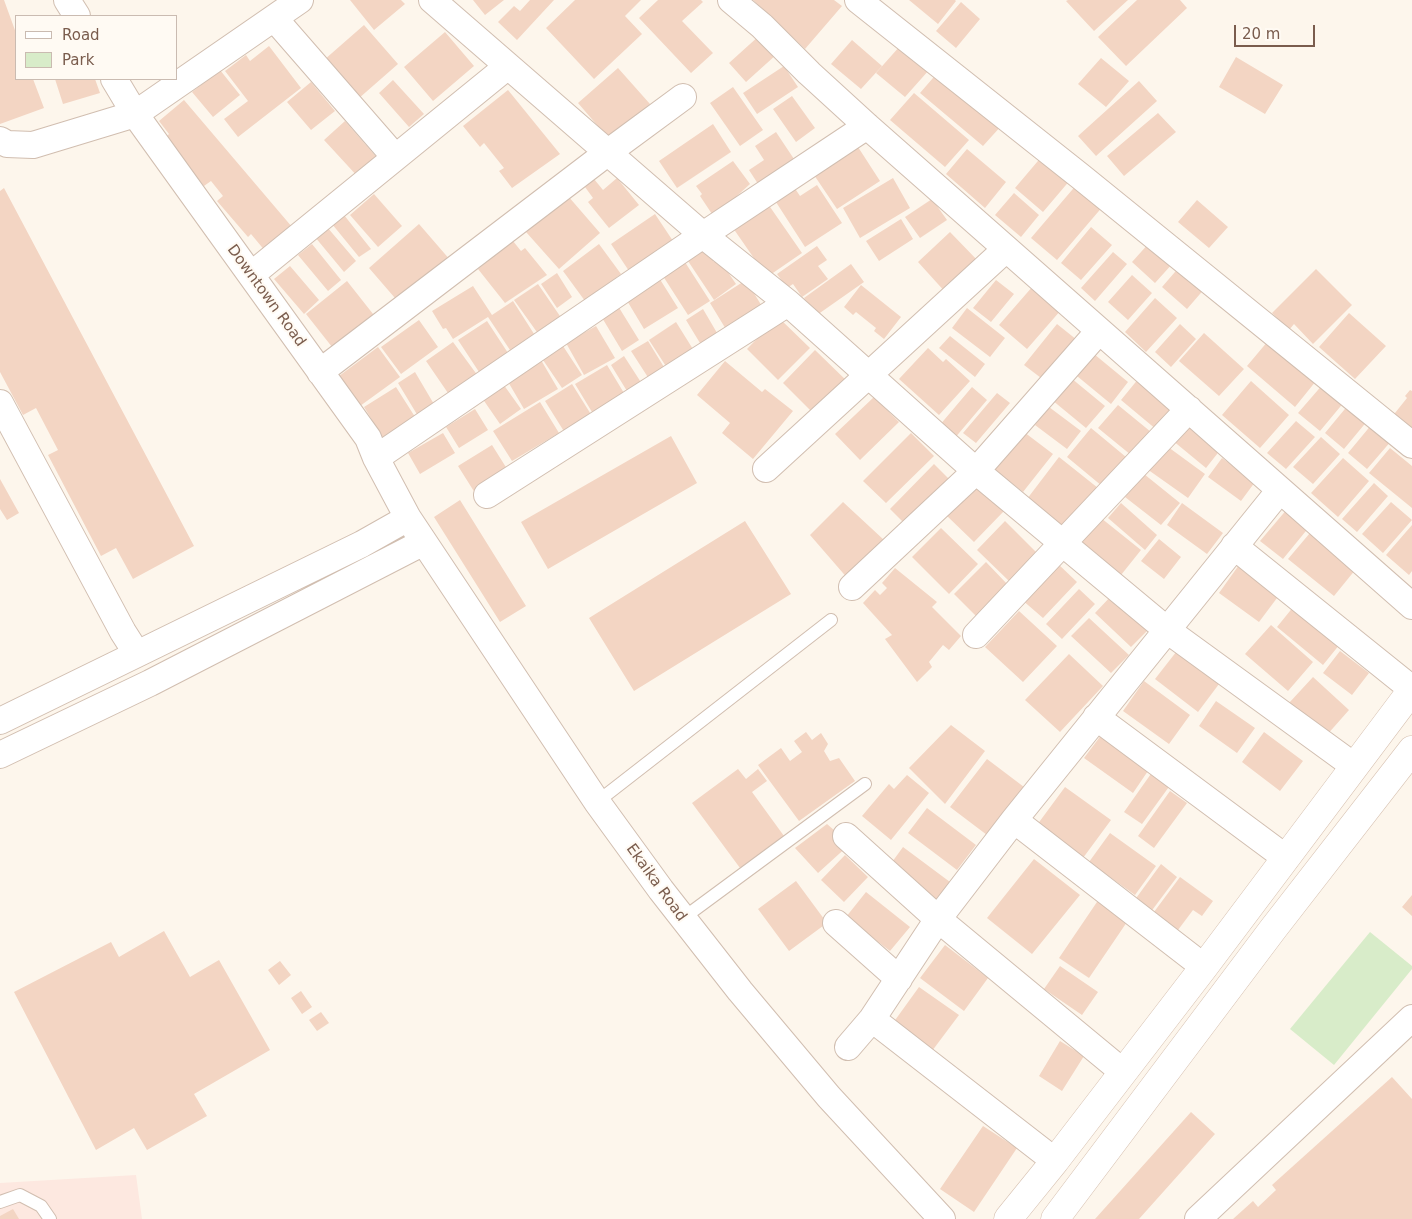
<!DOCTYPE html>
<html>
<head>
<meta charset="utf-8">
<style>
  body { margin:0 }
  #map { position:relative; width:1412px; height:1219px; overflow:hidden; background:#fdf6ec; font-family:"DejaVu Sans",sans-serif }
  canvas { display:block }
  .legend { position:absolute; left:15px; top:15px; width:162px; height:65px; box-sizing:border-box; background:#fffaf3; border:1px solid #cabbb1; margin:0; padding:6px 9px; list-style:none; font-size:15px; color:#7a5c4d }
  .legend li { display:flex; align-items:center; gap:10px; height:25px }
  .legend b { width:25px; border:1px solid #cabbb1 }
  .scale { position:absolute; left:1234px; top:25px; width:81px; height:22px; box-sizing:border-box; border:2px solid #7a5c4d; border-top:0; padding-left:6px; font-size:15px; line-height:18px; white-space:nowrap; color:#7a5c4d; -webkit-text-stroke:4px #fffaf3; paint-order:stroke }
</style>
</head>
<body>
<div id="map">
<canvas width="1412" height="1219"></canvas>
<ul class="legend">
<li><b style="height:6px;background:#fff"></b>Road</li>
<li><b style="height:14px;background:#d8ecc9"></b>Park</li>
</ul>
<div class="scale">20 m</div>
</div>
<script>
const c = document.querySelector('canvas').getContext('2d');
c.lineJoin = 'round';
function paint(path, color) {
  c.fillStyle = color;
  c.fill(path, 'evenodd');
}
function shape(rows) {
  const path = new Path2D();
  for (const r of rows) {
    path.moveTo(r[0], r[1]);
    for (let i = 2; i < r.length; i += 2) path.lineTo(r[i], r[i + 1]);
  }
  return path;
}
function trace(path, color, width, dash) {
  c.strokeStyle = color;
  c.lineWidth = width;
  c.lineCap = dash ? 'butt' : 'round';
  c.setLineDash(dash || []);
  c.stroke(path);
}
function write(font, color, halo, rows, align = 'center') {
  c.font = font + ' "DejaVu Sans",sans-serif';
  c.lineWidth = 4;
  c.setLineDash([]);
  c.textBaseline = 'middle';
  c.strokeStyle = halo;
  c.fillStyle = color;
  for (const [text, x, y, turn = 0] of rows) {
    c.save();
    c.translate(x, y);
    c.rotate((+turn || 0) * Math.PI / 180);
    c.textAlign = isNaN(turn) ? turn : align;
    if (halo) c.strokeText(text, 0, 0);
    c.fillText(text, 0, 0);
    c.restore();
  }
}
paint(shape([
  [136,1175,142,1219,0,1219,0,1183]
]), '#fde8e0');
paint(shape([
  [1370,932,1412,966,1412,969,1334,1065,1290,1029]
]), '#d8ecc9');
paint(shape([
  [0,0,4,0,16,33,16,79,33,79,44,108,0,124],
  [350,0,401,0,405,4,374,30],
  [473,0,504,0,485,15],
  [530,0,554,0,517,40,498,22,514,6,520,11],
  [575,0,641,0,625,16,642,34,594,79,546,28],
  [658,0,701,0,703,2,682,21,713,53,691,73,639,18],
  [753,0,834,0,842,6,805,49],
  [909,0,955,0,956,1,938,24],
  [1068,0,1128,0,1094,31,1066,1],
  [1137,0,1180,0,1187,8,1126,66,1098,37],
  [961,2,980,19,956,48,936,31],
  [364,25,398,64,358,99,324,60],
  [445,32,474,66,433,101,404,67],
  [760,35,777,54,746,82,729,63],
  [852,40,882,66,861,89,831,64],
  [269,46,301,88,238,137,224,119,248,101,225,71,246,55,250,61],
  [900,46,929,70,905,97,876,73],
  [1236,57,1283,85,1265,114,1219,87],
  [1101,58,1129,81,1106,107,1078,84],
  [784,66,798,87,757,114,743,93],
  [618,68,650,104,610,140,578,103],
  [220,70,240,95,213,117,192,92],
  [939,71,1002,125,983,146,920,93],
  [55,79,95,79,100,93,63,104],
  [393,80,424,114,409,127,379,93],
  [1139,81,1157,101,1096,156,1078,136],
  [311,82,335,111,311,130,287,102],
  [733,87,763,130,740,146,710,103],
  [508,90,560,154,512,188,499,171,504,168,484,143,480,147,463,126],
  [914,93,969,140,945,167,890,120],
  [792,96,815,128,796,142,773,109],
  [184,100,298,234,271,258,251,234,248,237,217,201,223,196,211,181,204,186,164,139,169,134,159,121],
  [1158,113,1176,132,1124,176,1107,156],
  [345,121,379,160,359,178,324,140],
  [713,124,731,152,677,188,659,161],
  [776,132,796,162,760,187,749,170,764,160,755,146],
  [858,147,880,181,837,209,814,175],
  [967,149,1006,182,985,208,946,174],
  [1043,155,1071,179,1043,212,1015,188],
  [733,161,750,184,714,217,700,196,702,194,696,186],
  [617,178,639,205,609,228,588,202,593,198,585,187,594,179,603,190],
  [893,178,910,208,860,238,843,208],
  [1078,183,1104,205,1057,260,1031,238],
  [817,185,842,223,805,247,774,199,794,187,800,196],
  [4,188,194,546,133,579,116,548,101,556,48,455,58,450,36,408,23,415,0,372,0,191],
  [1014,193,1039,215,1021,237,995,215],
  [374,194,402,226,378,247,350,215],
  [568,196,600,233,559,269,526,232],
  [932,199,947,220,920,238,905,217],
  [1197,200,1228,227,1209,248,1178,222],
  [768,204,802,253,767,277,733,228],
  [655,214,675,244,631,274,611,244],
  [344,215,371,249,359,257,332,224],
  [901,219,913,239,879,261,866,241],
  [419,224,451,261,401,305,369,268],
  [327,227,356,261,344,272,315,237],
  [1091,227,1112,245,1081,280,1061,263],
  [950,232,980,263,947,294,918,262],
  [513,241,521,251,525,248,547,275,505,303,478,269],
  [1150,242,1173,263,1155,283,1132,262],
  [312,244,341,280,328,291,298,255],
  [599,244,621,274,585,301,563,271],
  [704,246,714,262,719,259,736,284,714,300,686,258],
  [817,246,827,260,818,266,828,279,802,297,793,284,787,288,777,274],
  [1113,252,1127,264,1095,301,1081,288],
  [683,259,710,301,688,315,661,273],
  [851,264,864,282,817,315,804,298],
  [1181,265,1206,287,1187,309,1162,287],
  [290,266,319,300,304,314,274,279],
  [1316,269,1352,305,1313,344,1294,324,1289,330,1272,313],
  [557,273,572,297,557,308,541,284],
  [656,273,678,308,644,329,623,294],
  [1132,275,1152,293,1128,320,1108,302],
  [746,280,763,308,727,331,710,303],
  [996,280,1014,294,991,322,973,308],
  [347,281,377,319,336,352,306,314],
  [538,284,562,319,539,335,514,300],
  [861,285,901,317,884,339,874,331,876,328,856,312,853,315,844,307],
  [473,286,492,315,513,301,536,337,512,353,488,317,453,339,446,328,443,329,432,311],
  [1033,286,1061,310,1027,349,999,325],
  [1155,298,1177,318,1146,352,1125,332],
  [618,306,639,340,622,351,601,316],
  [967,308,1005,338,990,357,952,328],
  [703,309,720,338,703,348,686,320],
  [1349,313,1386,346,1355,379,1319,347],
  [778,317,810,348,778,380,747,349],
  [419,320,438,347,401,374,381,347],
  [487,321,510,356,481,375,458,340],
  [676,322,696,354,669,371,649,340],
  [1057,324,1077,340,1045,381,1024,365],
  [1180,324,1196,339,1171,367,1155,352],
  [596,326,615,358,584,375,566,343],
  [1204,333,1244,369,1219,396,1179,361],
  [950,336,985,364,975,377,939,348],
  [648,341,667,372,651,382,631,351],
  [1268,341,1316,381,1295,407,1247,366],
  [453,342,478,376,450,396,426,361],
  [563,346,582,375,562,388,543,360],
  [378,347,400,377,360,406,339,376],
  [928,348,943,362,946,359,970,381,939,415,899,379],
  [815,350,851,385,818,418,783,383],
  [1094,354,1128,382,1111,404,1077,376],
  [624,356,644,387,630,396,611,365],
  [541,360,558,389,524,409,507,380],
  [725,361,762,392,765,389,793,411,753,459,722,433,730,423,697,395],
  [607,365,627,398,595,417,575,384],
  [415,372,438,411,421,421,398,383],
  [1071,378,1105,406,1086,428,1052,400],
  [1139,378,1176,408,1157,430,1121,400],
  [501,381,521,409,500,424,480,395],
  [1251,381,1289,415,1260,448,1222,415],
  [1324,383,1345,401,1320,431,1298,413],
  [572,384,592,416,565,433,545,401],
  [396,387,417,420,385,441,364,407],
  [972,387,987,400,954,439,939,426],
  [1410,390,1412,391,1412,434,1391,418,1407,398,1405,396],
  [997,393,1010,403,976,443,963,433],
  [874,397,899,422,860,460,835,434],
  [540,402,559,433,512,461,493,431],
  [1349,404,1368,420,1344,449,1325,433],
  [1118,405,1151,432,1131,455,1098,428],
  [1049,407,1081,431,1067,449,1035,425],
  [475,409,488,430,459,448,446,427],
  [1296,421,1315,437,1286,469,1267,453],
  [1187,422,1221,449,1206,468,1172,440],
  [1372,424,1392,440,1367,469,1348,453],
  [1091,428,1126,457,1102,486,1067,457],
  [1024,432,1053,454,1023,492,994,469],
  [443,433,455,453,420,474,408,453],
  [911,433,934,456,886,503,863,481],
  [671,436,697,483,548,569,521,522],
  [1321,437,1340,454,1313,484,1293,467],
  [1164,444,1205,474,1188,498,1147,469],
  [492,445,509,472,475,493,458,466],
  [1390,448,1412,466,1412,508,1369,473],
  [1059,457,1098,488,1065,529,1027,499],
  [1222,458,1255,482,1241,501,1208,477],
  [1343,458,1369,481,1338,517,1311,493],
  [934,464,951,481,907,526,890,509],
  [1144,474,1180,503,1161,525,1125,497],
  [0,479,19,513,7,520,0,509],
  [1374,483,1388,496,1357,532,1342,519],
  [976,484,1004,511,974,542,946,515],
  [460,500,526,606,500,622,434,517],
  [843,502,884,540,849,580,810,535],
  [1391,502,1412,520,1383,553,1362,534],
  [1121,503,1157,535,1145,550,1108,518],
  [1182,503,1223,533,1207,554,1167,525],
  [1288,508,1310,526,1283,559,1260,541],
  [1101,518,1141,550,1121,575,1081,542],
  [745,521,791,594,634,691,589,618],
  [1005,521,1038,554,1010,582,977,550],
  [1412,525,1412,571,1409,575,1386,555],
  [1315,527,1360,564,1334,596,1288,559],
  [941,528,978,564,949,594,912,557],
  [1159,539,1181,557,1164,579,1141,561],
  [986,562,1009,586,978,618,954,594],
  [1056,562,1077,582,1043,618,1021,599],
  [1239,565,1280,594,1259,622,1219,593],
  [895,568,937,602,932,607,961,636,949,650,943,645,929,662,932,667,917,682,885,639,892,635,863,603,875,590,880,595,887,588,882,583],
  [1079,589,1095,604,1062,639,1046,624],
  [1112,595,1149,629,1131,647,1095,613],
  [1294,606,1340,644,1323,665,1277,627],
  [1019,611,1057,646,1023,682,985,647],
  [1089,618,1129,655,1111,673,1071,636],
  [1271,625,1313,662,1288,691,1245,654],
  [1180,647,1222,680,1198,712,1155,679],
  [1340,651,1369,673,1352,695,1323,673],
  [1069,654,1103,686,1060,732,1025,700],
  [1313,677,1349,710,1326,736,1289,703],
  [1144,681,1190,715,1169,744,1123,711],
  [1216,701,1255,728,1237,753,1199,726],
  [951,725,985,751,945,804,909,768],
  [806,732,812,740,821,733,828,744,824,751,830,761,839,758,855,781,799,821,758,765,781,748,790,761,802,752,794,741],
  [1264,732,1303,761,1280,791,1242,762],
  [1102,734,1150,768,1133,793,1084,758],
  [987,759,1024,787,987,835,950,807],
  [738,769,746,779,758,769,767,781,752,792,784,836,740,868,692,803],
  [1153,771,1171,784,1142,824,1124,812],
  [907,775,929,793,891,840,862,816,889,784,894,789],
  [1065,787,1111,820,1083,858,1037,825],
  [1170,791,1187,803,1154,848,1138,836],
  [927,808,976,845,957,870,908,833],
  [827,824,850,844,818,873,795,848],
  [1110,833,1156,866,1135,895,1089,862],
  [903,847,950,882,934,904,887,869],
  [845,855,868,877,844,902,821,880],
  [1034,859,1080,895,1032,954,987,918],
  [1161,864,1177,877,1150,913,1134,901],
  [1180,877,1213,901,1202,916,1193,910,1175,934,1151,916],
  [796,881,827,923,789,951,758,909],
  [866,892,910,927,890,951,846,917],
  [1412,895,1412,916,1402,907],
  [1099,899,1129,919,1089,978,1059,958],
  [164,931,190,977,219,960,270,1050,194,1094,207,1116,147,1150,134,1128,96,1150,14,992,111,942,119,957],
  [945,945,988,978,964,1011,920,978],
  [280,961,291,975,279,985,268,970],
  [1060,966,1098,992,1082,1015,1044,989],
  [919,987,959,1015,932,1051,893,1023],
  [301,991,312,1007,302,1014,291,998],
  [321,1012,329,1023,317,1031,309,1020],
  [1060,1041,1084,1056,1062,1091,1039,1076],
  [1392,1077,1412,1099,1412,1219,1233,1219,1253,1201,1258,1207,1276,1190,1272,1185],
  [1191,1112,1215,1134,1139,1219,1095,1219],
  [983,1126,1017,1148,974,1212,940,1189],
  [13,1209,19,1219,0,1219,0,1216]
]), '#f3d5c3');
const lane = shape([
  [597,802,831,620],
  [682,919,865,784],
  [0,1202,20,1195,41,1206,50,1219]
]);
const street = shape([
  [67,0,77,16],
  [432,0,703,235,788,303,976,471,1167,630,1354,766],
  [731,0,762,26,809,73,867,126,1412,606],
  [858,0,1080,176,1412,445],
  [274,18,395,157],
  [114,79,135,114,368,438,376,458,408,518,597,802,661,890,740,991,829,1097,942,1219],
  [0,140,7,144,33,145,135,114,300,0],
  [251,275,508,66],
  [320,372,607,153,683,97],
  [0,403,123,632,137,654],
  [376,458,703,235,867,126],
  [766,469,1006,249],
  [487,495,788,303],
  [1234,546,1412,689],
  [852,587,976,471,1099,331],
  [976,635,1189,409],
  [1096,717,1286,858],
  [0,721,362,544,408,518],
  [0,755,150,683,424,542],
  [1014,820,1204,967],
  [846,836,938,919,1123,1072],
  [836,923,899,979],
  [872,1019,1055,1161],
  [848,1047,872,1019,938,919,1014,820,1280,490],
  [1198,1219,1412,1018]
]);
const secondary = shape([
  [1008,1219,1055,1161,1204,967,1412,690],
  [1055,1219,1273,929,1412,750]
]);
trace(lane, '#d1beb0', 14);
trace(street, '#d1beb0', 28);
trace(secondary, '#d6c0b0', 29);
trace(lane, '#fff', 12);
trace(street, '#fff', 26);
trace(secondary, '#fff', 28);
write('15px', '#7a5c4d', '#fffaf3', [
  ["Downtown Road",266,296,54],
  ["Ekaika Road",656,883,54]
]);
</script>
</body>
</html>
